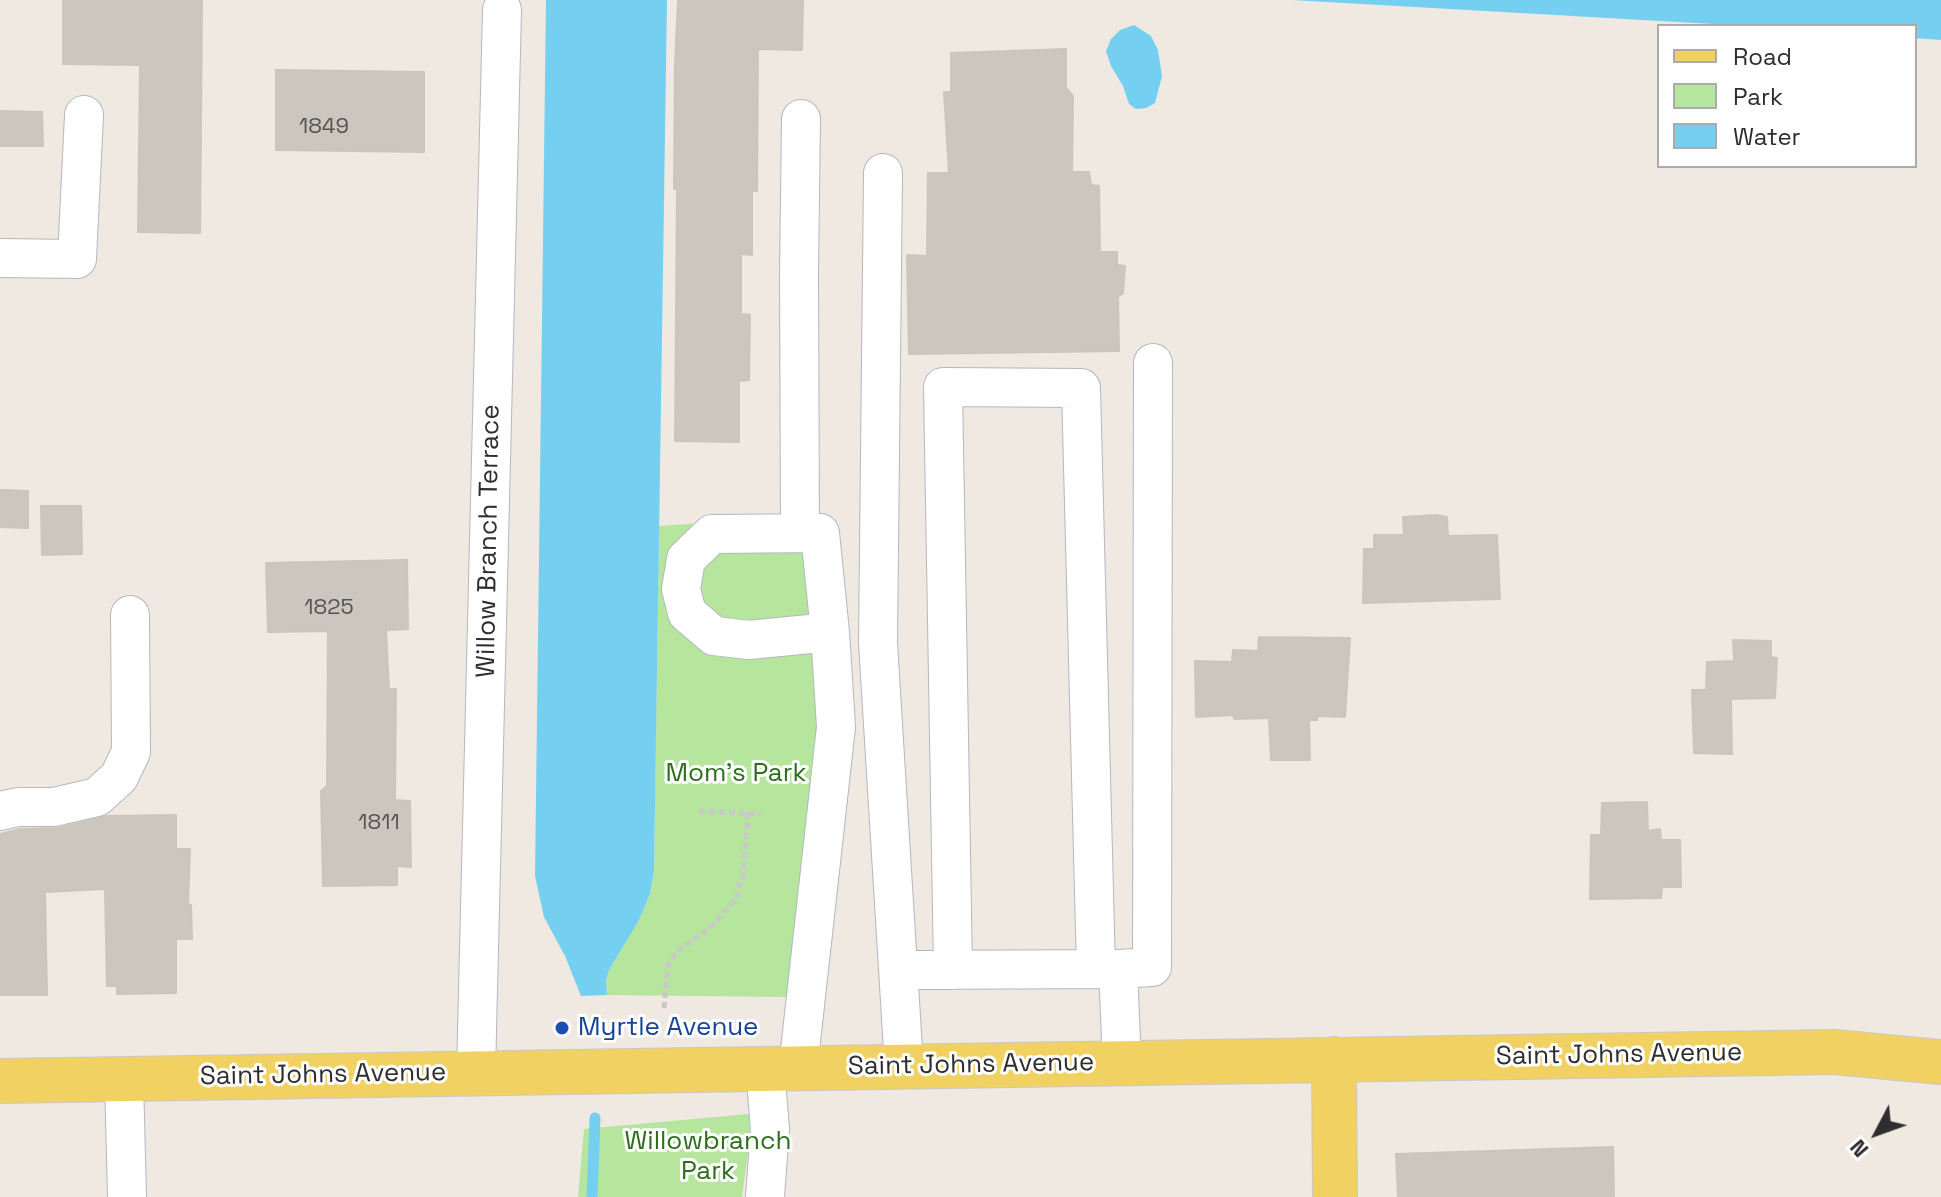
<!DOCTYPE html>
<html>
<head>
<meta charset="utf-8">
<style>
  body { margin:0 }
  #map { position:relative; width:1941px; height:1197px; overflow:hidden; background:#efe9e1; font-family:"Space Grotesk",sans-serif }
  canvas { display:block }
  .legend { position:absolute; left:1657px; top:24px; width:260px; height:144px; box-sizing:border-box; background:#fff; border:2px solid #ababab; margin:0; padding:10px 14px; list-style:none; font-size:24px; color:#2e2e2e }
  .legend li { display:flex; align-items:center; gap:16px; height:40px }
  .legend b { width:40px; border:2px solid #ababab }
  .north { position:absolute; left:1837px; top:1093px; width:80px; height:80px; -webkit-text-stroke:6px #fff; paint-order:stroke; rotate:229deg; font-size:22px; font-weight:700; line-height:32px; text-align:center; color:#2e2e2e }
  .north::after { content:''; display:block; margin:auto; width:28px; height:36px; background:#2e2e2e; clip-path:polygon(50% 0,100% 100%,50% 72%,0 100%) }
</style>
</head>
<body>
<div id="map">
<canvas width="1941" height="1197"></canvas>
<ul class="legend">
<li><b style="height:10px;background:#f2d163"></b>Road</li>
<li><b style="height:22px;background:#b6e59e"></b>Park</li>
<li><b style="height:22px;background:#75cff0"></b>Water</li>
</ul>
<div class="north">N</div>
</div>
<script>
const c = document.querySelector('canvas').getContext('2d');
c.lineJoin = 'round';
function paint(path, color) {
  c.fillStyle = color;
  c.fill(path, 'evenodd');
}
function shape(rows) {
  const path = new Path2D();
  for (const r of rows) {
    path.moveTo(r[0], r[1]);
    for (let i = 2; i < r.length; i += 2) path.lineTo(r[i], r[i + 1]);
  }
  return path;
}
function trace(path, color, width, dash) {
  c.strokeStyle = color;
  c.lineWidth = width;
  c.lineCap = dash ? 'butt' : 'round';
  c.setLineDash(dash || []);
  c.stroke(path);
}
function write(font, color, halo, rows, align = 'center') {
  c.font = font + ' "Space Grotesk",sans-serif';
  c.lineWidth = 6;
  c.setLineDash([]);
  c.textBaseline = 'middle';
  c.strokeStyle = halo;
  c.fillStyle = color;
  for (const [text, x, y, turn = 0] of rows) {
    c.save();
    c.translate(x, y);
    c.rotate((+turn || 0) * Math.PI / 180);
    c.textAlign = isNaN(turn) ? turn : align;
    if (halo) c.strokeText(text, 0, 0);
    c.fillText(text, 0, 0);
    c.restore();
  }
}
paint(shape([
  [806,516,810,633,817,693,818,772,788,997,607,995,606,981,609,970,638,922,650,894,654,872,659,526],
  [749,1114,750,1139,742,1197,578,1197,584,1129]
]), '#b6e59e');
paint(shape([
  [546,0,667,0,654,871,650,894,638,922,609,970,606,981,607,995,581,996,565,956,544,917,535,876],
  [1292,0,1941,0,1941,40,1915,38,1915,26,1748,26],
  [1134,25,1151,36,1158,50,1162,76,1155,103,1146,108,1136,109,1129,104,1123,86,1111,66,1106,51,1111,39,1120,30]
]), '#75cff0');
trace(shape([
  [592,1197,595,1118]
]), '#75cff0', 11);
const building = shape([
  [63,0,202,0,200,233,138,232,140,65,63,64,63,0],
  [678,0,803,0,802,50,758,49,757,191,752,191,752,255,741,254,741,314,750,315,749,380,739,381,739,442,675,441,677,189,674,189,675,63,678,0],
  [1066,49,1066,88,1073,96,1072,172,1089,172,1091,185,1099,186,1100,252,1117,252,1117,265,1125,266,1123,293,1118,297,1119,351,909,354,907,255,927,256,928,173,949,173,944,92,951,92,951,53,1066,49],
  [276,70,424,72,424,152,276,150,276,70],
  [0,111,42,112,43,146,0,146,0,111],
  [0,490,28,491,28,528,0,527,0,490],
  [41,506,81,506,82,554,42,555,41,506],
  [1437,515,1447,517,1448,536,1497,535,1500,599,1363,603,1364,549,1374,549,1374,535,1404,535,1403,517,1437,515],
  [407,560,408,629,386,630,389,689,396,689,395,800,410,801,411,867,397,866,397,885,323,886,321,791,327,786,328,631,268,632,266,563,407,560],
  [1259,637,1350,638,1345,717,1317,716,1317,720,1309,720,1310,760,1271,760,1269,718,1234,719,1233,715,1196,717,1195,661,1232,662,1233,650,1258,651,1259,637],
  [1733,640,1771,641,1771,657,1777,658,1775,698,1731,699,1732,754,1694,753,1692,690,1706,690,1707,662,1734,661,1733,640],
  [1647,802,1648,831,1660,829,1661,840,1680,840,1681,887,1662,887,1661,898,1590,899,1591,835,1601,835,1602,803,1647,802],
  [176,815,176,849,190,849,188,905,191,905,192,939,176,939,176,993,117,994,117,986,107,986,105,889,45,892,47,995,0,995,0,834,20,829,59,828,107,816,176,815],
  [1613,1147,1614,1197,1398,1197,1396,1154,1613,1147]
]);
paint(building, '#cbc7bf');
trace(building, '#cbc5ba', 2);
const minor = shape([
  [883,173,878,643,904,1066],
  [0,258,77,259,84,115],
  [800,533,799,274,801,119],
  [0,811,18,807,54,807,97,797,119,777,131,752,130,615],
  [898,970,1118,969],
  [953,970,943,387,1081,388,1096,969],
  [1122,1063,1118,969,1152,967,1153,363],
  [798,1068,836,727,830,632,820,533,712,534,686,559,681,589,687,613,714,636,749,640,830,632],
  [476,1072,502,10],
  [124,1079,127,1197],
  [765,1197,770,1129,765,1068]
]);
const major = shape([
  [1334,1059,1335,1197],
  [0,1081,1834,1052,1941,1062]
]);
trace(minor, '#b4b7c1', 40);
trace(major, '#c9c9c9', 46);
trace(shape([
  [699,811,761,814],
  [664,1008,668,966,676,952,710,928,735,900,743,875,748,813]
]), '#c9c9c9', 5, [6, 4]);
trace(minor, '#fff', 38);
trace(major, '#f2d163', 44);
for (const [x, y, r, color] of [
  [562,1028,8,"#1a4fb4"]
]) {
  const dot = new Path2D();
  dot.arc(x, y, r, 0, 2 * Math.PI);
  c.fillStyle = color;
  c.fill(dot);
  trace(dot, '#fff', 3);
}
write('22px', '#555452', null, [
  ["1849",324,127],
  ["1825",329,608],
  ["1811",379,823]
]);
write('26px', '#2e2e2e', '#fff', [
  ["Willow Branch Terrace",489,541,-89],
  ["Saint Johns Avenue",1619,1055,-1],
  ["Saint Johns Avenue",971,1065,-1],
  ["Saint Johns Avenue",323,1075,-1]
]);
write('26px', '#2c6e1b', '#fff', [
  ["Mom's Park",736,774],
  ["Willowbranch",708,1142],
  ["Park",708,1172]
]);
write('26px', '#164399', '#fff', [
  ["Myrtle Avenue",578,1028]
], 'left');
</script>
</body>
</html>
